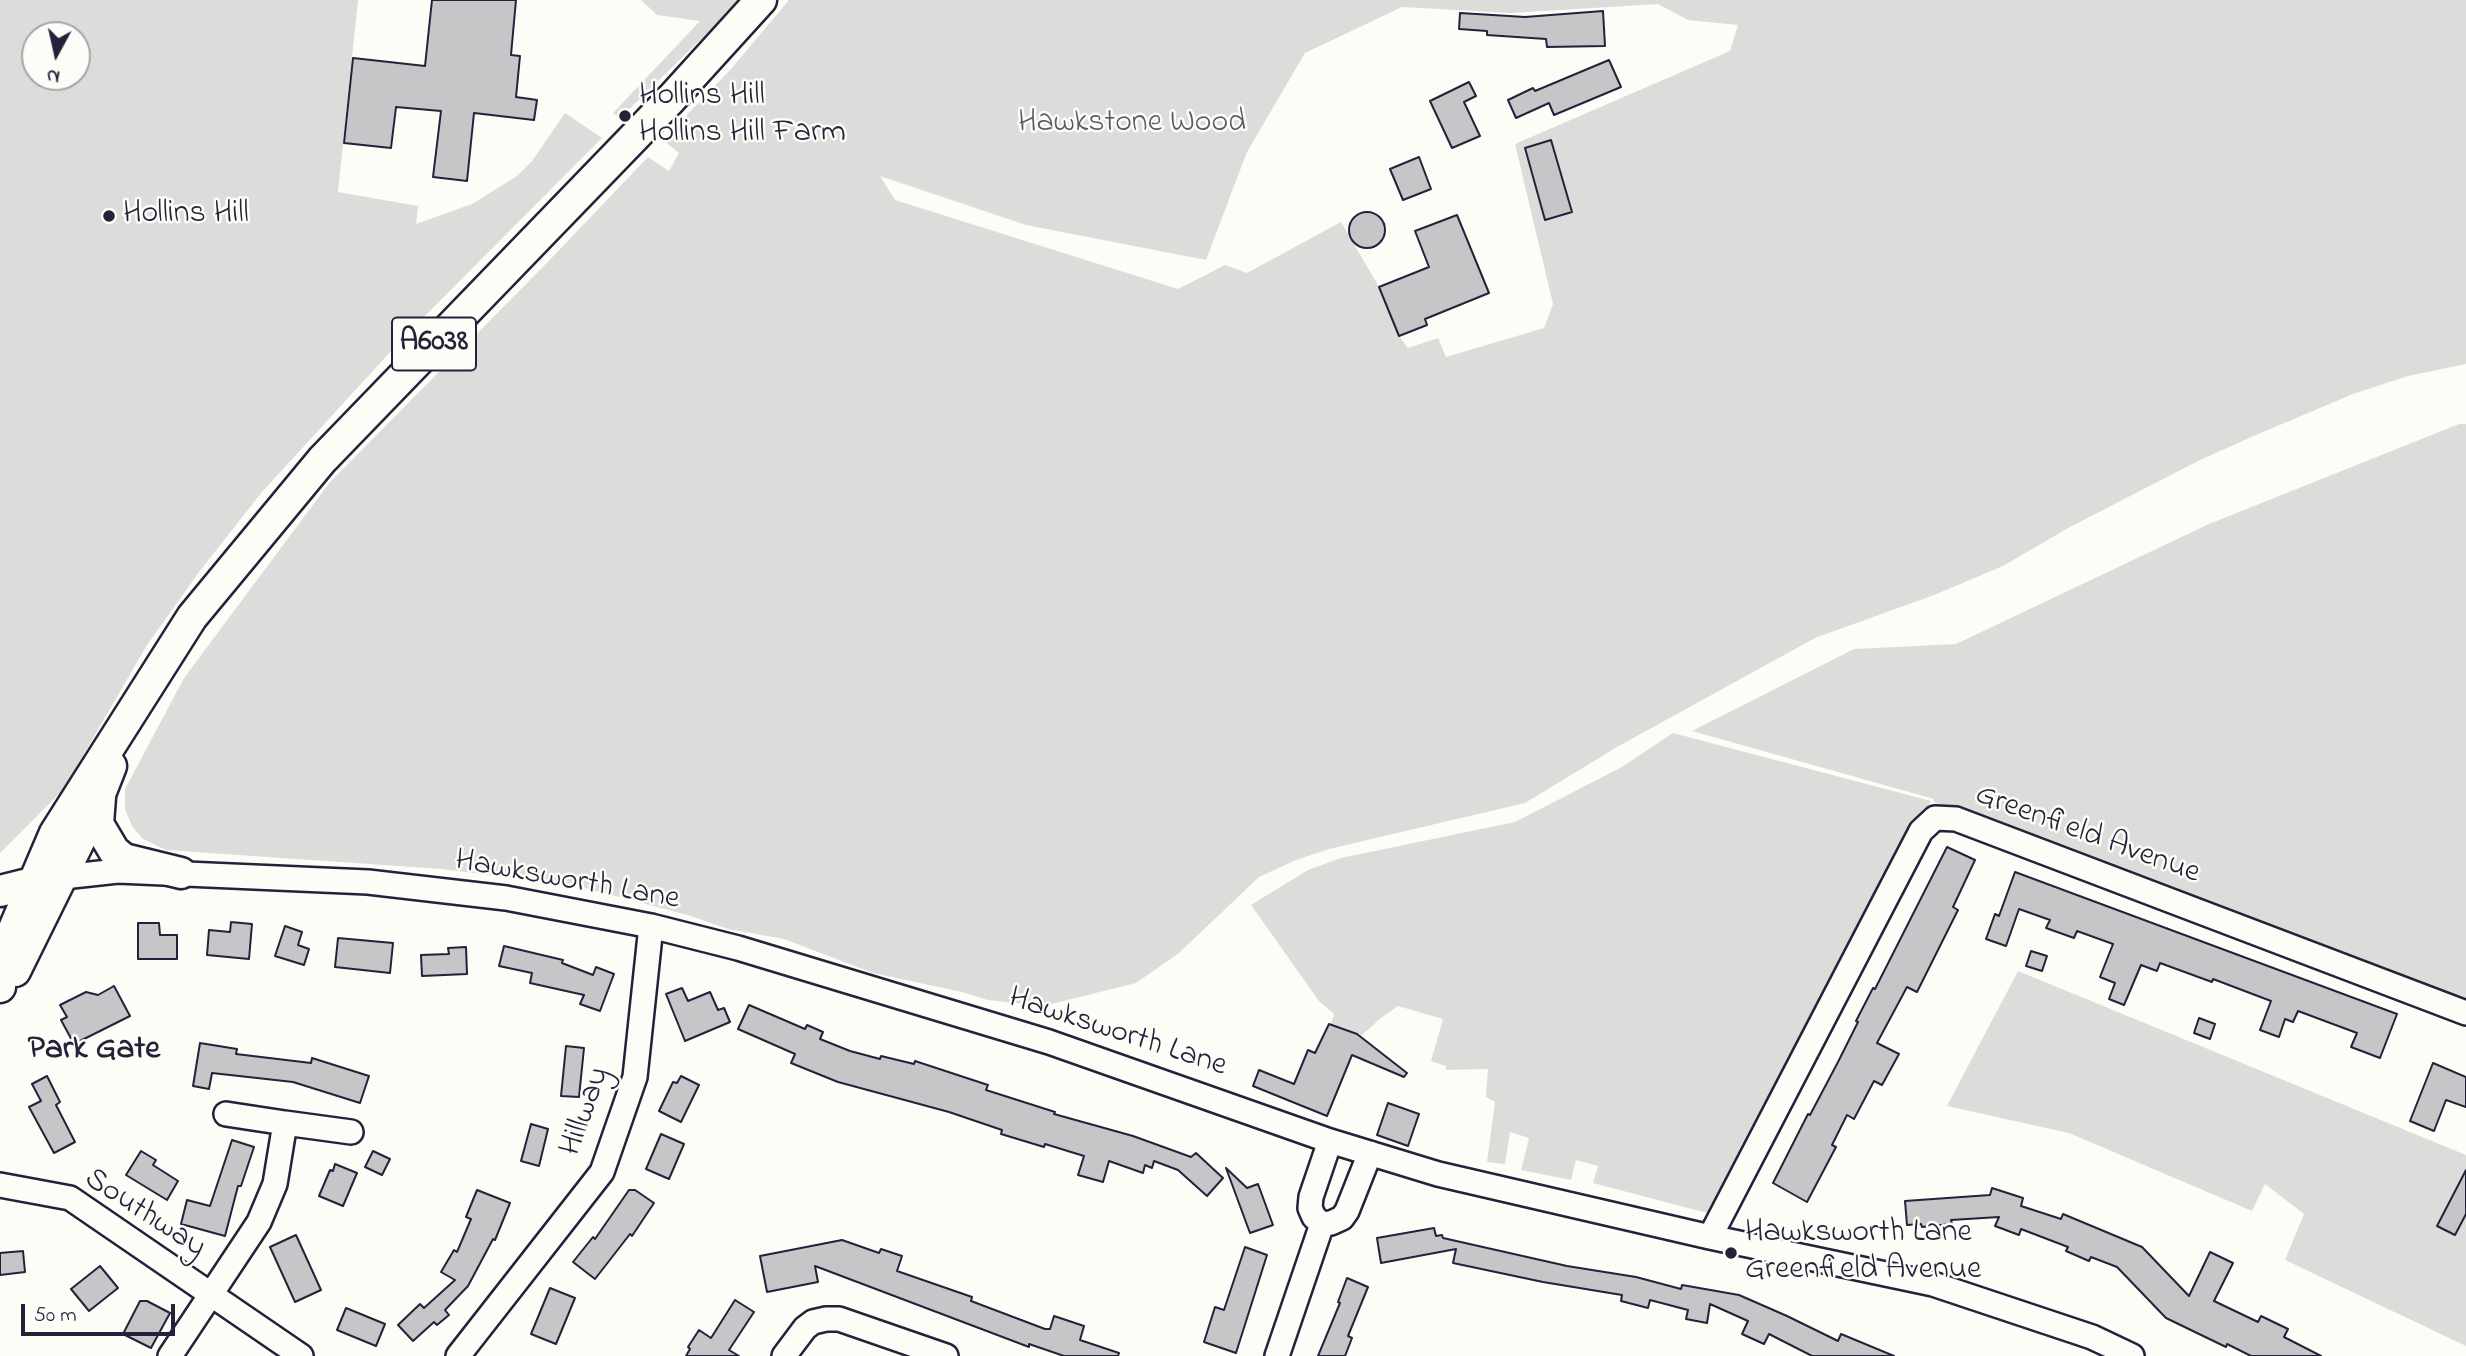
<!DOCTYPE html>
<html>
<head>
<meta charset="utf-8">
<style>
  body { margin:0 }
  #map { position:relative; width:2466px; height:1356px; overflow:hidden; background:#fdfcf7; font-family:"Indie Flower",sans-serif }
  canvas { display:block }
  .north { position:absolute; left:21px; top:21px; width:70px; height:70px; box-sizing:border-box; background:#fdfcf7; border:2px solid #a5a5ac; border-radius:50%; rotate:188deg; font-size:19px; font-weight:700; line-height:28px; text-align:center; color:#22223b }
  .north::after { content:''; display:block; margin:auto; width:24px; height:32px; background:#22223b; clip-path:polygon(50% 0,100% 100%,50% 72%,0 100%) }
  .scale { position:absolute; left:21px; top:1304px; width:154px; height:32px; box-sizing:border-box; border:4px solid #22223b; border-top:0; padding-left:9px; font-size:21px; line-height:24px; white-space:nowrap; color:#22223b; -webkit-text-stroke:5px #fdfcf7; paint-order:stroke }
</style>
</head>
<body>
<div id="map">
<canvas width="2466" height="1356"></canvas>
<div class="north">N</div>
<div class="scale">50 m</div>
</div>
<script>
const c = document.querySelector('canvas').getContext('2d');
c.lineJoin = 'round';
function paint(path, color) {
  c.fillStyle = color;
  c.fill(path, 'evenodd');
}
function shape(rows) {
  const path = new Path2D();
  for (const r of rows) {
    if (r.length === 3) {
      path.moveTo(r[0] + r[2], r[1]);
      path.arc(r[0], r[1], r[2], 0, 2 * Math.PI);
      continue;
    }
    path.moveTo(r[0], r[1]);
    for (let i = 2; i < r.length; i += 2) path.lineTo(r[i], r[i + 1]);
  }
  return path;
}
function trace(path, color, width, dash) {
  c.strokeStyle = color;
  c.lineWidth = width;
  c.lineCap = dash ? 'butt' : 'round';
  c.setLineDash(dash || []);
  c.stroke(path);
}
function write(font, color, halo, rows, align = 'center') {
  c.font = font + ' "Indie Flower",sans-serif';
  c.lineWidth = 5;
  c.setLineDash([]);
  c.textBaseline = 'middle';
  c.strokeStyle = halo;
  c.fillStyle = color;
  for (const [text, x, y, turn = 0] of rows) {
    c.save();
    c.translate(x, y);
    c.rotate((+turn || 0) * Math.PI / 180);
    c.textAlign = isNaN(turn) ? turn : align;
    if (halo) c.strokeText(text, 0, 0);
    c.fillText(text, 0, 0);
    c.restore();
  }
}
paint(shape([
  [0,0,358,0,338,192,418,206,416,224,472,204,517,176,532,161,565,113,602,138,403,338,262,492,199,572,147,645,63,790,0,853],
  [35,35,77,35,77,77,35,77],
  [641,0,741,0,620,118,613,113,700,21,657,15],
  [789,0,2466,0,2466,364,2408,376,2353,394,2256,435,2200,460,2070,527,2003,566,1934,595,1815,638,1617,747,1525,803,1329,849,1296,860,1259,877,1179,953,1136,983,1051,1004,1015,1003,988,1000,962,992,873,973,784,939,728,929,691,916,582,887,442,869,166,850,143,839,132,826,125,809,125,789,184,678,330,482,542,268,648,157,669,171,679,153,663,140,731,69],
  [1658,4,1688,20,1738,25,1730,51,1515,144,1553,304,1544,328,1446,357,1438,338,1408,348,1399,336,1379,287,1341,222,1247,273,1225,265,1178,289,895,200,880,176,1026,225,1206,260,1247,152,1305,53,1402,7,1511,13],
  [2459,424,2466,424,2466,1003,1934,802,1934,799,1692,731,1854,649,1956,644,2209,524],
  [1673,733,1931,801,1727,1182,1707,1213,1593,1183,1598,1166,1576,1160,1571,1180,1521,1170,1529,1138,1510,1132,1505,1164,1487,1162,1495,1102,1486,1097,1488,1069,1446,1070,1446,1066,1431,1061,1443,1019,1398,1006,1381,1018,1362,1035,1331,1024,1334,1014,1319,1001,1251,905,1308,870,1341,858,1515,822,1622,767],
  [2018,971,2466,1155,2466,1346,2285,1260,2304,1214,2265,1184,2252,1211,2069,1133,1947,1106]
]), '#dddcdb');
const building = shape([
  [432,0,516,0,511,55,520,56,516,97,537,100,534,120,474,113,467,181,433,177,441,111,396,107,391,148,344,143,353,58,425,66,432,0],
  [1603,11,1605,46,1547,47,1546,39,1487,35,1487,31,1459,29,1460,13,1525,17,1603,11],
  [1609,60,1621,87,1554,115,1549,103,1516,118,1508,100,1533,88,1535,91,1609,60],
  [1469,82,1476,96,1464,102,1480,136,1452,148,1430,101,1469,82],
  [1551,140,1572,212,1545,220,1525,148,1551,140],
  [1419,157,1431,189,1403,200,1390,169,1419,157],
  [1367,230,18],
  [1457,215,1489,293,1425,319,1427,325,1399,336,1379,287,1429,267,1415,231,1457,215],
  [1947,847,1975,860,1953,907,1958,910,1917,992,1907,987,1877,1043,1899,1054,1882,1085,1874,1081,1854,1119,1847,1115,1832,1145,1836,1147,1807,1202,1773,1183,1808,1114,1810,1115,1838,1062,1858,1022,1856,1021,1873,988,1875,989,1947,847],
  [2015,872,2397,1014,2380,1058,2351,1047,2357,1033,2298,1011,2293,1022,2285,1019,2279,1037,2260,1030,2271,1001,2213,979,2212,982,2160,963,2157,971,2141,965,2124,1005,2109,999,2115,983,2100,977,2113,944,2077,931,2074,938,2046,928,2050,920,2019,909,2006,946,1986,939,1995,914,1999,916,2015,872],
  [231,922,252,924,249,959,207,955,209,930,230,932,231,922],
  [138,923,159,923,160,935,177,935,177,959,138,959,138,923],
  [285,926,302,932,298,945,309,949,304,965,275,956,285,926],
  [338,938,393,943,390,973,335,967,338,938],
  [504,946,563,960,562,963,593,975,596,967,614,974,600,1011,580,1004,584,995,530,983,532,973,499,966,504,946],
  [466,947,467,974,422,976,421,955,449,954,448,948,466,947],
  [2031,951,2047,956,2042,971,2026,966,2031,951],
  [114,986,130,1016,74,1044,61,1020,67,1017,60,1005,86,992,98,995,114,986],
  [682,988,688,1001,710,992,718,1010,724,1008,730,1022,685,1041,666,994,682,988],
  [749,1005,805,1029,807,1025,823,1032,820,1039,850,1051,880,1059,881,1056,914,1064,915,1061,988,1085,986,1090,1055,1112,1054,1114,1133,1136,1191,1157,1196,1153,1223,1178,1207,1196,1178,1170,1154,1161,1152,1168,1145,1165,1143,1173,1109,1161,1103,1182,1078,1175,1084,1156,1045,1144,1044,1147,1001,1134,1002,1130,949,1112,838,1082,791,1063,795,1054,738,1029,749,1005],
  [2199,1018,2215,1024,2210,1039,2194,1033,2199,1018],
  [1329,1024,1357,1034,1407,1073,1404,1077,1352,1055,1327,1116,1253,1086,1259,1070,1294,1084,1308,1050,1315,1053,1329,1024],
  [200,1043,237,1049,236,1054,311,1063,312,1058,369,1076,360,1103,293,1082,212,1073,209,1089,193,1086,200,1043],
  [566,1046,584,1048,579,1097,561,1096,566,1046],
  [2433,1063,2466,1077,2466,1107,2446,1100,2434,1131,2410,1121,2433,1063],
  [47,1076,60,1102,56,1105,75,1142,54,1153,29,1107,41,1101,32,1084,47,1076],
  [681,1076,699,1085,681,1122,659,1111,673,1082,677,1083,681,1076],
  [1388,1103,1419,1114,1408,1146,1377,1135,1388,1103],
  [531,1124,548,1129,539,1166,521,1161,531,1124],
  [661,1134,684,1144,669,1179,646,1169,661,1134],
  [232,1140,254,1147,241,1186,238,1186,225,1236,181,1224,187,1200,210,1206,232,1140],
  [141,1151,156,1160,153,1165,178,1181,167,1200,126,1175,141,1151],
  [373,1151,390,1159,382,1175,365,1167,373,1151],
  [335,1164,357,1173,343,1206,319,1196,330,1170,333,1171,335,1164],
  [1226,1168,1247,1188,1258,1184,1273,1225,1250,1233,1226,1168],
  [2466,1170,2466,1214,2455,1235,2437,1226,2466,1170],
  [1992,1188,2023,1198,2021,1206,2061,1219,2063,1214,2142,1247,2189,1296,2210,1252,2233,1263,2214,1301,2258,1322,2261,1316,2288,1329,2284,1337,2321,1356,2251,1356,2227,1344,2226,1347,2166,1318,2117,1267,2091,1257,2089,1261,2066,1251,2068,1247,2021,1229,2019,1235,1995,1226,1999,1217,1951,1220,1952,1224,1922,1227,1921,1224,1907,1225,1905,1201,1990,1195,1992,1188],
  [477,1190,510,1203,495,1240,493,1239,468,1286,445,1310,449,1315,437,1325,434,1322,413,1341,398,1325,420,1304,424,1308,455,1280,441,1272,454,1250,457,1252,471,1219,466,1217,477,1190],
  [629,1190,635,1190,654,1203,632,1236,630,1234,595,1279,573,1262,593,1237,595,1239,629,1190],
  [1434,1228,1436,1236,1442,1235,1443,1238,1567,1266,1636,1277,1681,1289,1682,1285,1739,1295,1787,1316,1838,1341,1841,1334,1894,1356,1812,1356,1769,1334,1764,1344,1742,1334,1748,1321,1710,1304,1707,1323,1686,1319,1688,1310,1650,1300,1648,1308,1621,1301,1622,1295,1543,1282,1453,1263,1456,1249,1381,1263,1377,1238,1434,1228],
  [296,1235,321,1290,295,1302,270,1247,296,1235],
  [842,1240,879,1253,881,1249,902,1256,897,1271,972,1297,971,1301,1045,1329,1050,1329,1054,1316,1084,1326,1080,1340,1119,1353,1118,1356,1064,1356,1029,1344,1029,1347,815,1266,818,1282,767,1292,760,1256,842,1240],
  [1245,1247,1267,1255,1236,1353,1204,1342,1215,1307,1224,1310,1245,1247],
  [23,1251,25,1272,0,1275,0,1253,23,1251],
  [100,1266,118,1288,89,1311,71,1289,100,1266],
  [1347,1278,1368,1287,1348,1336,1352,1338,1345,1356,1318,1356,1340,1303,1338,1302,1347,1278],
  [550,1288,575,1298,556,1344,531,1334,550,1288],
  [735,1300,754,1312,729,1350,739,1356,686,1356,690,1349,688,1347,699,1330,711,1338,735,1300],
  [140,1301,147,1301,170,1313,151,1348,123,1334,140,1301],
  [346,1308,385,1324,376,1346,337,1330,346,1308]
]);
paint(building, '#c6c6c8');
trace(building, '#22223b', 2);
const minor = shape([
  [63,877,118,871,368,882,506,898,651,926,738,948,1049,1042,1330,1141,1438,1174,1710,1237,1933,1284,2092,1337,2132,1356],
  [226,1114,285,1123],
  [1330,1141,1311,1197,1310,1208,1314,1217,1322,1224,1331,1223,1342,1218,1347,1211,1370,1153],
  [0,1185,70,1198,301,1356],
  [1710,1237,1921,831,1935,818,1956,819,2466,1013],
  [170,1356,259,1222,275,1184,285,1123,351,1132],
  [458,1356,602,1172,635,1077,651,926],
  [784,1356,805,1328,813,1322,826,1319,839,1319,946,1356],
  [1277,1356,1322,1224]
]);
const major = shape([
  [100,797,98,824,114,851,124,859,181,873],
  [0,891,48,879],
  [15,971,91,817,111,766],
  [0,987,1,972,13,931,55,833,192,617,322,460,671,99,761,0]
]);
trace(minor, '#22223b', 28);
trace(major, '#22223b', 35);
trace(minor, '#fdfcf7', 23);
trace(major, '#fdfcf7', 30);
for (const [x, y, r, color] of [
  [625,116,7,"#22223b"],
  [109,216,7,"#22223b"],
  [1731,1253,7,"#22223b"]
]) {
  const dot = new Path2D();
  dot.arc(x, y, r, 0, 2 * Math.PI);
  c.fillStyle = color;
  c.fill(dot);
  trace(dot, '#fdfcf7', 2.5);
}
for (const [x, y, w] of [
  [434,344,84]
]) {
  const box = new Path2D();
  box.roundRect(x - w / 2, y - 26.5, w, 53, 5);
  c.fillStyle = '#fdfcf7';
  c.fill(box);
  trace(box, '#22223b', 2);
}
write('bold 30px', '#22223b', null, [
  ["A6038",434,344]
]);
write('32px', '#22223b', '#fdfcf7', [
  ["Hollins Hill",639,98],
  ["Hollins Hill Farm",639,135],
  ["Hollins Hill",123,216],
  ["Hawksworth Lane",1745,1235],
  ["Greenfield Avenue",1745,1272]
], 'left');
write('32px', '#5a5a6b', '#fdfcf7', [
  ["Hawkstone Wood",1132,125]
]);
write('32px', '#22223b', '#fdfcf7', [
  ["Greenfield Avenue",2087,836,20],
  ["Hawksworth Lane",567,882,10],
  ["Hawksworth Lane",1117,1034,18],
  ["Hillway",587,1112,-70],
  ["Southway",144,1215,33]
]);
write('bold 33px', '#22223b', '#fdfcf7', [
  ["Park Gate",94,1052]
]);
</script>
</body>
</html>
